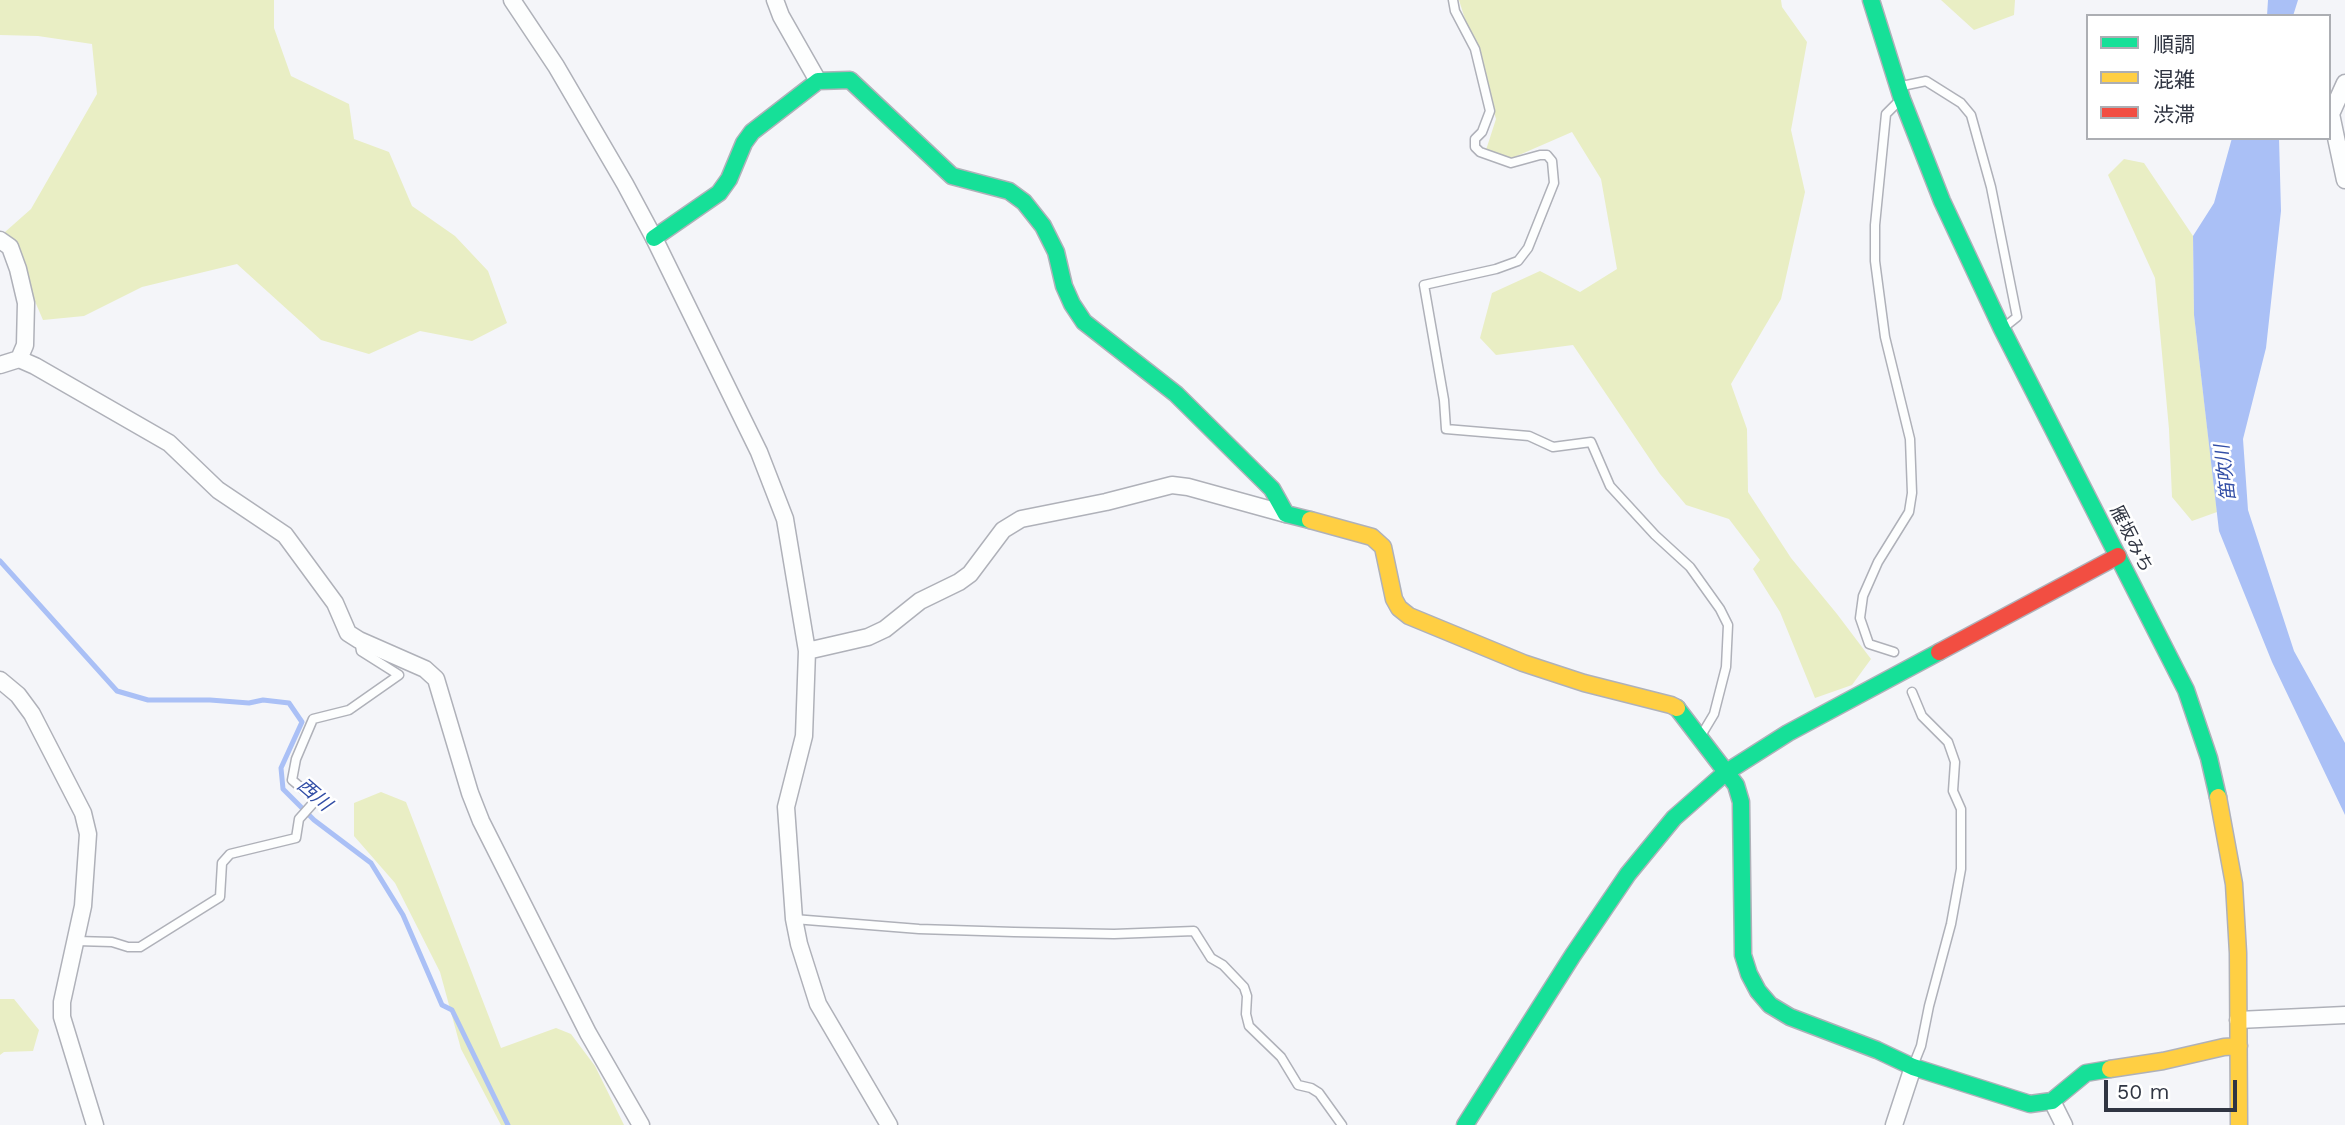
<!DOCTYPE html>
<html>
<head>
<meta charset="utf-8">
<style>
  body { margin:0 }
  #map { position:relative; width:2345px; height:1125px; overflow:hidden; background:#f4f5f9; font-family:"Work Sans","Noto Sans JP",sans-serif }
  canvas { display:block }
  .legend { position:absolute; left:2086px; top:14px; width:245px; height:126px; box-sizing:border-box; background:#fff; border:2px solid #acaeb3; margin:0; padding:9px 12px; list-style:none; font-size:21px; color:#303542 }
  .legend li { display:flex; align-items:center; gap:14px; height:35px }
  .legend b { width:35px; border:2px solid #acaeb3 }
  .scale { position:absolute; left:2104px; top:1080px; width:133px; height:32px; box-sizing:border-box; border:4px solid #303542; border-top:0; padding-left:9px; font-size:21px; line-height:24px; white-space:nowrap; color:#303542; -webkit-text-stroke:5px #fff; paint-order:stroke }
</style>
</head>
<body>
<div id="map">
<canvas width="2345" height="1125"></canvas>
<ul class="legend">
<li><b style="height:9px;background:#16e098"></b>順調</li>
<li><b style="height:9px;background:#ffcf43"></b>混雑</li>
<li><b style="height:9px;background:#f24e42"></b>渋滞</li>
</ul>
<div class="scale">50 m</div>
</div>
<script>
const c = document.querySelector('canvas').getContext('2d');
c.lineJoin = 'round';
function paint(path, color) {
  c.fillStyle = color;
  c.fill(path, 'evenodd');
}
function shape(rows) {
  const path = new Path2D();
  for (const r of rows) {
    path.moveTo(r[0], r[1]);
    for (let i = 2; i < r.length; i += 2) path.lineTo(r[i], r[i + 1]);
  }
  return path;
}
function trace(path, color, width, dash) {
  c.strokeStyle = color;
  c.lineWidth = width;
  c.lineCap = dash ? 'butt' : 'round';
  c.setLineDash(dash || []);
  c.stroke(path);
}
function write(font, color, halo, rows, align = 'center') {
  c.font = font + ' "Work Sans","Noto Sans JP",sans-serif';
  c.lineWidth = 5;
  c.setLineDash([]);
  c.textBaseline = 'middle';
  c.strokeStyle = halo;
  c.fillStyle = color;
  for (const [text, x, y, turn = 0] of rows) {
    c.save();
    c.translate(x, y);
    c.rotate((+turn || 0) * Math.PI / 180);
    c.textAlign = isNaN(turn) ? turn : align;
    if (halo) c.strokeText(text, 0, 0);
    c.fillText(text, 0, 0);
    c.restore();
  }
}
paint(shape([
  [0,0,274,0,274,28,291,76,349,104,354,139,389,152,412,206,455,236,488,271,507,323,472,341,420,331,369,354,321,340,237,264,142,287,84,316,43,320,5,232,31,209,97,94,92,44,38,36,0,35],
  [1459,0,1781,0,1782,7,1807,42,1791,130,1805,192,1781,299,1731,384,1747,429,1748,492,1791,558,1837,614,1871,659,1852,685,1815,698,1780,612,1753,569,1760,560,1729,519,1686,505,1660,474,1573,345,1496,355,1480,338,1492,293,1540,271,1580,292,1617,269,1601,179,1572,132,1510,159,1486,150,1496,119],
  [1941,0,2015,0,2014,15,1974,30],
  [2124,159,2144,163,2193,236,2194,315,2217,512,2192,521,2172,497,2169,429,2155,278,2108,175],
  [381,792,406,802,501,1048,556,1028,571,1034,595,1066,624,1125,501,1125,461,1049,440,972,395,883,354,836,354,803],
  [0,999,14,999,39,1030,33,1051,4,1052,0,1055]
]), '#e9eec4');
paint(shape([
  [2268,0,2298,0,2293,16,2267,16],
  [2232,138,2279,138,2281,211,2266,348,2243,439,2248,510,2294,651,2345,743,2345,815,2272,662,2219,531,2194,315,2193,236,2214,203]
]), '#aac0f6');
trace(shape([
  [0,561,117,691,148,700,210,700,249,703,263,700,289,703,302,722,281,768,283,789,314,820,371,863,403,915,442,1005,452,1010,508,1125]
]), '#aac0f6', 5);
const lane = shape([
  [1453,0,1455,11,1475,49,1490,111,1482,132,1475,139,1475,147,1480,152,1511,163,1540,155,1547,155,1552,161,1554,183,1528,248,1518,261,1496,269,1424,285,1444,400,1446,429,1529,436,1553,447,1591,442,1610,486,1655,535,1690,567,1720,609,1728,625,1726,667,1714,714,1702,734],
  [1902,86,1926,81,1961,103,1971,115,1991,187,2017,317,2007,325],
  [1894,652,1869,644,1860,618,1863,596,1878,562,1909,512,1912,493,1910,439,1885,337,1875,261,1875,225,1886,114,1896,104],
  [1912,692,1922,716,1948,742,1955,762,1953,791,1961,809,1961,869,1951,924,1929,1006,1921,1046,1913,1066],
  [794,919,919,929,1014,932,1114,934,1194,931,1211,958,1223,965,1244,987,1247,996,1246,1014,1249,1026,1281,1057,1298,1085,1311,1088,1319,1093,1342,1125],
  [77,941,112,942,128,947,140,947,220,897,222,863,230,854,296,838,299,819,316,800,292,780,296,759,313,719,349,710,399,675,361,651,359,640]
]);
const street = shape([
  [512,0,556,66,625,184,654,238,759,452,785,519,807,651,804,736,786,807,794,919,799,944,818,1004,889,1125],
  [775,0,781,16,818,81],
  [2345,83,2331,114,2345,180],
  [0,240,10,247,18,269,26,303,25,345,19,359],
  [0,365,19,359,35,366,169,443,218,490,285,535,335,603,348,633,359,640,425,669,436,679,470,793,481,821,588,1033,641,1125],
  [807,651,868,637,885,629,920,601,959,582,970,574,1003,530,1021,519,1106,502,1172,485,1188,487,1286,514],
  [0,680,18,695,32,714,83,813,88,834,83,906,62,1002,62,1017,95,1125],
  [2238,1020,2345,1015],
  [2052,1101,2064,1125],
  [1894,1125,1913,1067]
]);
const fast = shape([
  [1871,0,1902,99,1942,201,2002,329,2186,690,2209,758,2218,797],
  [654,238,719,193,729,179,744,143,752,132,818,81,850,80,952,176,1009,191,1024,202,1043,226,1056,252,1064,286,1072,304,1084,322,1176,394,1272,489,1286,514,1310,520],
  [1677,708,1736,785,1741,802,1743,955,1749,974,1758,991,1770,1005,1790,1017,1877,1050,1913,1067,2030,1104,2052,1101,2086,1073,2110,1069],
  [1465,1125,1573,955,1628,874,1674,818,1725,773,1788,733,1939,652]
]);
const slow = shape([
  [1310,520,1372,537,1383,547,1394,599,1399,608,1409,616,1523,663,1584,683,1671,705,1677,708],
  [2218,797,2234,884,2238,953,2239,1125],
  [2110,1069,2163,1061,2224,1047,2239,1046]
]);
const jam = shape([
  [1939,652,2118,556]
]);
trace(lane, '#afb1b9', 11);
trace(street, '#afb1b9', 19);
trace(fast, '#afb1b9', 19);
trace(slow, '#afb1b9', 19);
trace(jam, '#afb1b9', 19);
trace(lane, '#fdfefe', 8);
trace(street, '#fdfefe', 16);
trace(fast, '#16e098', 16);
trace(slow, '#ffcf43', 16);
trace(jam, '#f24e42', 16);
write('18px', '#303542', '#fff', [
  ["雁坂みち",2131,539,63]
]);
write('italic 19px', '#324ea6', '#fff', [
  ["笛吹川",2226,473,-97],
  ["西川",314,795,41]
]);
</script>
</body>
</html>
